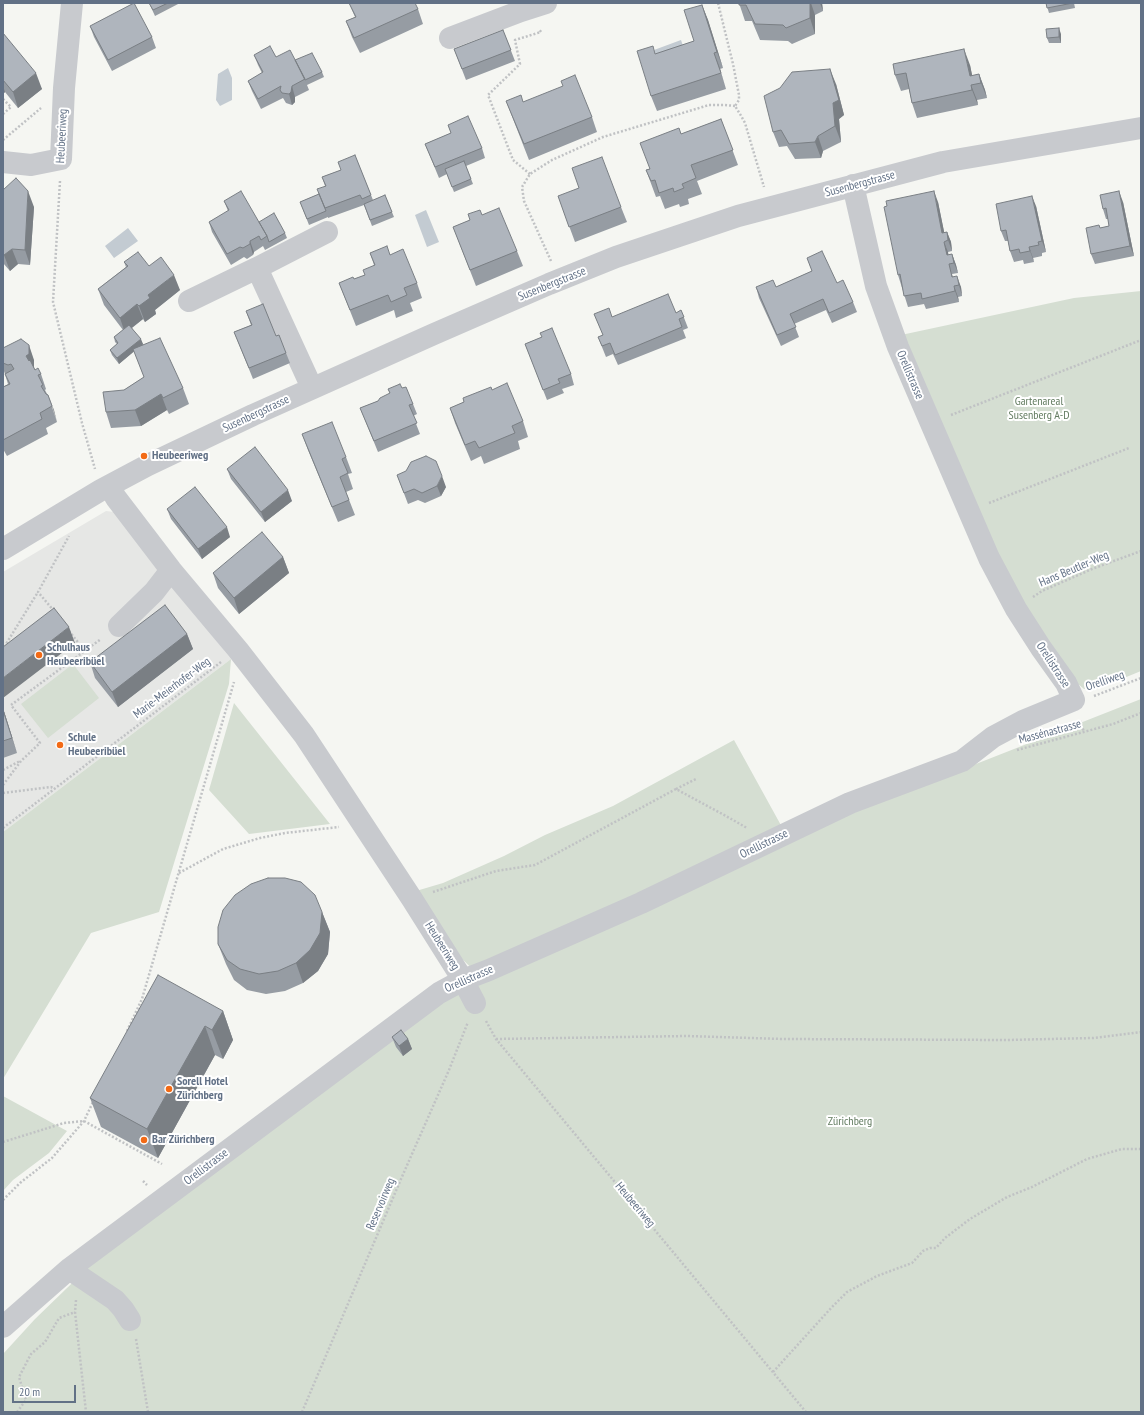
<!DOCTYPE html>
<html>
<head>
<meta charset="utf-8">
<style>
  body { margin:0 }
  #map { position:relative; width:1144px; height:1415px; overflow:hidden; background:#f5f6f2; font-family:"PT Sans Narrow",sans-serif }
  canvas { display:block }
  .frame { position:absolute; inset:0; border:4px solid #627186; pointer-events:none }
  .scale { position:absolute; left:12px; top:1385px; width:64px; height:18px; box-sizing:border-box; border:2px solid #627186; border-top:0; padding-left:5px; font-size:12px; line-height:14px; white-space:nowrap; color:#627186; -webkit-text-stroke:3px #fff; paint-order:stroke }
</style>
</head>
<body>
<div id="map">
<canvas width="1144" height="1415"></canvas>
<div class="frame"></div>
<div class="scale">20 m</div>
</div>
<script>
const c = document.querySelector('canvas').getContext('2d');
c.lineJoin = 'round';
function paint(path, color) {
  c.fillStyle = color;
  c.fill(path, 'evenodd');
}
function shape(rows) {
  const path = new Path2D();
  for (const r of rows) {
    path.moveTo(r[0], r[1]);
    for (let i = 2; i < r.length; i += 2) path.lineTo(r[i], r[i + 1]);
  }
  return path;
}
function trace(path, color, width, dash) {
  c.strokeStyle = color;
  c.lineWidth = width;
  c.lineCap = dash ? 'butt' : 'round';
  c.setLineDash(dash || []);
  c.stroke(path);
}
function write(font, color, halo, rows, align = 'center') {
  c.font = font + ' "PT Sans Narrow",sans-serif';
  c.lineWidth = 4;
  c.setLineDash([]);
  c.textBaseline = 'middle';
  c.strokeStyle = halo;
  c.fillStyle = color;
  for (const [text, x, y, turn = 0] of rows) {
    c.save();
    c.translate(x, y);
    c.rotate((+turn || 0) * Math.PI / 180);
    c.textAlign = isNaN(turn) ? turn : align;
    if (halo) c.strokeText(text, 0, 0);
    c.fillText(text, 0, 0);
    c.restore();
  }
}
paint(shape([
  [106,511,114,512,231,659,3,832,3,572]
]), '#e6e7e5');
paint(shape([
  [1141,291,1141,671,1097,689,1084,689,1071,678,1012,591,901,335,1074,298],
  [231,659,229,684,159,912,91,933,3,1079,3,832],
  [73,664,99,698,48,738,21,704],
  [1141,699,1141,1412,3,1412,3,1354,35,1319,98,1258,434,1006,485,981,459,956,416,891,443,883,504,856,545,835,613,806,734,740,788,838],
  [234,703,330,824,249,834,209,790],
  [3,1096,67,1131,49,1153,13,1180,3,1191]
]), '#d5ded2');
paint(shape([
  [681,40,685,52,658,61,654,50],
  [228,68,232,78,232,100,220,106,216,100,218,74],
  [426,210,439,242,427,247,415,215],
  [128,228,138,241,114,258,105,246]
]), '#c3cbd2');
trace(shape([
  [718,3,733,64,739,95,739,100,735,106,740,114,745,123,764,187],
  [3,99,11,107,3,114],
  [3,140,41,108],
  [530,174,513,160,488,95,520,64,515,40,541,32,539,29],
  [60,181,53,302,82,423,95,469],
  [551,261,524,201,522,187,530,174,552,160,603,137,709,105,725,105,735,106],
  [951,415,1141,340],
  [989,503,1129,448],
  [1033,597,1042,591,1092,569,1141,551],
  [54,611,38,592,69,536],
  [69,631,85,651],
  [7,647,6,644,38,592],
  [1094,696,1141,678],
  [1080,721,1084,732],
  [1017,750,1113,724,1141,713],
  [3,770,20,761],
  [3,785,21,761,40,743,11,705,101,639],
  [676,789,696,779],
  [3,793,51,787,54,789],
  [3,828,221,662],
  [179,873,223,849,260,838,285,833,339,827],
  [433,892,496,871,535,865,676,789,726,816,747,828],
  [486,1021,496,1039,806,1412],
  [127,1031,142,999,234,682],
  [496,1039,687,1036,783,1039,1007,1040,1093,1038,1141,1032],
  [3,1142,64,1123,84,1121,162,1164],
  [143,1181,147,1185],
  [3,1200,20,1183,52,1158,84,1121,93,1102],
  [76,1300,75,1312,86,1412],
  [136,1339,148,1412],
  [773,1372,832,1307,847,1292,877,1276,912,1263,923,1251,930,1248,936,1248,945,1238,970,1219,1007,1197,1032,1187,1087,1159,1122,1149,1141,1149],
  [17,1412,26,1400,19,1377,31,1354,45,1342,59,1318,75,1312],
  [302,1412,401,1179,449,1070,468,1022]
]), '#c0c2c4', 2.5, [2, 2]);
trace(shape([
  [450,38,521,11,546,3],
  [3,162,31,165,61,159,64,88,72,3],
  [257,268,312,388],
  [189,301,257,268,327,232],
  [109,486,116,498,171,570,238,650,304,735,412,899,463,980,475,1003],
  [3,549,101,490,148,465,253,415,434,334,549,284,616,257,738,216,943,162,1141,128],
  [119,626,154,592,171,570],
  [69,1269,115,1300,123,1309,130,1320],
  [3,1327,69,1269,439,993,463,980,489,970,641,903,850,803,962,761,993,737,1023,721,1074,700,1066,683,1041,648,1016,609,989,558,898,347,876,286,853,185]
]), '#c8cace', 22);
paint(shape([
  [149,3,180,3,155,16],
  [349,3,418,9,423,24,360,53,352,37,346,21,355,17],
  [739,3,822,3,823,11,815,15,815,34,792,44,788,41,760,40,752,21,745,21],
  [1046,3,1074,3,1075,8,1049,13],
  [702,5,708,20,723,68,720,69,726,89,657,111,651,96,656,54,694,41],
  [90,26,152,37,156,48,112,71,94,37],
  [503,30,515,61,466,80,454,49],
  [3,33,42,89,18,108,5,92,3,94],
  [1061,34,1061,43,1049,43,1047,38],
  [254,55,276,57,295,60,322,72,324,77,307,85,309,90,295,97,295,102,292,105,286,103,283,98,261,109,252,91,248,81,262,73,258,65],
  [893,64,970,65,972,76,979,74,985,90,987,98,977,100,978,105,917,118,912,103,909,89,901,91,895,75],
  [836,84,844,115,839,119,841,142,823,151,821,158,795,159,787,146,779,147,773,132],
  [506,101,523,102,592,117,597,132,529,160],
  [721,119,738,165,697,181,702,194,688,199,689,204,680,207,679,204,665,209,660,196,656,197,646,170,649,169,681,134],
  [448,125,482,148,485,158,466,166,473,184,454,192,447,174,439,178,425,144,451,133],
  [355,155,373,200,385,195,394,217,372,226,364,205,328,218,328,217,309,225,300,202,319,194,325,186,322,177,341,170],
  [3,190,34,207,30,265,18,264,10,271,3,263],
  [558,196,621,207,627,222,575,242],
  [224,201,259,222,285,233,287,238,265,250,263,246,254,252,253,255,247,259,244,257,231,265,212,232,209,222,228,211],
  [938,202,944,232,947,232,951,242,952,251,948,252,948,255,952,254,956,265,958,273,952,274,953,277,961,287,962,296,958,297,959,302,926,309,924,304,908,307,898,275],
  [1123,202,1134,256,1095,264,1091,254,1100,228,1109,226,1108,219,1106,219,1103,209],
  [1036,206,1046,252,1042,253,1042,256,1033,258,1034,262,1024,264,1023,260,1014,262,1010,251,1008,241,1005,241,1001,231],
  [482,215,517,251,523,266,476,286,453,227],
  [370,253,390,255,417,283,422,298,410,303,413,311,396,318,394,310,356,326,339,283,354,279,365,275,374,265],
  [807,258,837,283,853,302,857,312,832,323,826,310,794,324,799,337,781,346,759,298,756,287,776,287,812,271],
  [124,262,149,266,180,290,155,310,156,314,145,322,143,319,132,328,143,344,183,388,189,404,169,414,167,410,141,426,111,428,106,412,124,390,144,377,134,351,119,364,112,355,110,350,117,344,115,342,114,337,123,330,104,305,98,289,126,267],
  [681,310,688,328,683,330,686,338,618,365,613,354,606,357,598,337,603,335,594,314,612,317,676,313],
  [246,311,276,336,286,353,290,363,253,379,234,332,251,325],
  [542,337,571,374,574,385,562,389,564,393,547,400,525,344],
  [3,348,34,360,34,368,35,370,41,374,46,389,45,390,47,394,48,395,57,422,46,428,48,434,7,456,3,449,3,387,8,384,3,368],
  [402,388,413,404,417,414,413,416,420,434,378,452,360,408,378,401,390,394,388,389],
  [492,390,523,421,528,437,518,441,520,449,484,464,481,456,471,461,455,423,450,408],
  [302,434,346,457,352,473,348,474,353,489,346,492,355,515,338,522,308,450],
  [227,469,292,501,265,522,231,479],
  [397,475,446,487,441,496,425,503,418,500,408,504],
  [167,509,230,537,202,559,171,519],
  [283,557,289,573,239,614,218,588,213,573],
  [187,634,193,649,118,707,95,678,90,662],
  [3,708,17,753,3,758],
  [322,912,330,932,328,954,318,971,303,983,285,991,266,994,247,990,234,980,226,964,218,944],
  [223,1011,233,1040,223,1059,215,1055,158,1158,101,1127,90,1098],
  [392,1037,408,1039,412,1049,403,1056,396,1047]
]), '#969ca3');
paint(shape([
  [810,3,811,3,815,15,815,34,810,18],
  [820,3,822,3,823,11],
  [702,5,708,20,723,68,717,52],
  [1059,28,1061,34,1061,43,1059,37],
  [964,49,970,65,974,84,970,76],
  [714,53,720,69,726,89,721,73],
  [830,69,836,84,844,115,839,119,841,142,835,126],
  [36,73,42,89,18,108,13,92],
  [979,74,985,90,987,98,981,83],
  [971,85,977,100,978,105,972,90],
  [3,86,5,92,3,94],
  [292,86,295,97,295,102,292,105,289,94],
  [818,136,823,151,821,158,815,142],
  [28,191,34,207,30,265,25,250],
  [934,191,938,202,946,241,942,233],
  [1119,191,1123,202,1134,256,1130,246],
  [1032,196,1036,206,1046,252,1042,241],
  [947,232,951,242,952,251,948,240],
  [250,241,254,252,253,255,250,244],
  [944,242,948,252,950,263,947,255],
  [1029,247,1033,258,1034,262,1030,251],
  [12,249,18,264,10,271,4,255],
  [952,254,956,265,958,273,954,263],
  [174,275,180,290,155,310,156,314,145,322,139,306,148,295],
  [957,276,961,287,962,296,959,285],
  [954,286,958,297,959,302,955,291],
  [137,304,143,319,125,333,120,318],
  [141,339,143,344,119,364,117,358],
  [29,345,34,360,34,369,32,372,26,356],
  [161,394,167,410,141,426,135,410],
  [48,395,54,410,57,422,52,406],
  [442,476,446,487,441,496,437,486],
  [288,490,292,501,265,522,261,512],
  [227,527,230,537,202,559,198,549],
  [283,557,289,573,239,614,234,598],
  [69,627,75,643,3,698,3,678],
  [187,634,193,649,118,707,112,692],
  [3,708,17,753,12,738,3,710],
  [322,912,330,932,328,954,318,971,303,983,296,963],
  [223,1011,233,1040,223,1059,212,1030],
  [205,1026,215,1055,158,1158,147,1129],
  [408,1039,412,1049,403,1056,399,1046]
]), '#7a7f84');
const building = shape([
  [134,3,152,37,108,60,90,26,134,3],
  [149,3,168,3,153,10,149,3],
  [349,3,415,3,418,9,354,38,346,21,356,17,349,3],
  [739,3,810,3,810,18,786,28,783,25,755,24,746,5,739,5,739,3],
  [1046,3,1073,3,1047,8,1046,3],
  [702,5,717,52,714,53,721,73,651,96,637,51,653,46,655,54,694,41,684,10,702,5],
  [1059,28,1059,37,1047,38,1046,29,1059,28],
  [503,30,511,50,462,69,454,49,503,30],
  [3,33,36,73,13,92,3,80,3,33],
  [270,46,276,57,290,50,305,79,292,86,291,92,289,94,282,93,280,90,281,86,258,99,248,81,263,72,254,55,270,46],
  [964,49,970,76,979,74,981,83,971,85,972,90,912,103,906,73,895,75,893,64,964,49],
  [312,53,322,72,305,80,295,60,312,53],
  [830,69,839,100,833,103,835,126,818,136,815,142,789,144,781,130,773,132,764,96,780,88,792,72,830,69],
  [575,75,592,117,524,144,506,101,521,95,523,102,563,86,561,81,575,75],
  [468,116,482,148,435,167,425,144,451,133,448,125,468,116],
  [721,119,733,150,691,165,696,178,682,184,684,188,674,192,673,188,659,193,655,180,651,181,646,170,650,169,640,143,679,128,681,134,721,119],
  [355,155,371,195,362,199,360,195,325,208,317,189,326,186,322,177,341,170,338,162,355,155],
  [602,157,621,207,569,227,558,196,579,188,572,168,602,157],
  [464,161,471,179,452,187,445,169,464,161],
  [16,178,28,191,25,250,12,249,4,255,3,254,3,190,16,178],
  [241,191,267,236,261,240,259,236,250,241,250,244,243,248,240,247,227,254,209,222,229,210,224,201,241,191],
  [934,191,942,233,947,232,948,240,944,242,947,255,952,254,954,263,949,264,952,277,957,276,959,285,954,286,955,291,922,299,921,293,904,296,900,274,898,275,884,207,887,206,886,201,934,191],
  [1119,191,1130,246,1091,254,1086,228,1099,225,1100,228,1109,226,1106,208,1103,209,1100,195,1119,191],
  [319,194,326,211,307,219,300,202,319,194],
  [385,195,392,212,370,220,364,204,385,195],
  [1032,196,1042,241,1038,242,1039,245,1029,247,1030,251,1020,253,1019,249,1010,251,1006,230,1001,231,996,204,1032,196],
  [499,208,517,251,470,270,453,227,470,220,468,214,480,210,482,215,499,208],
  [274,213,285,233,269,242,267,236,259,222,274,213],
  [387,246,390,255,403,249,417,283,404,288,407,295,391,302,388,295,350,310,339,283,353,277,354,279,365,275,363,270,375,265,370,253,387,246],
  [822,251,837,283,843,280,853,302,829,313,823,299,790,314,796,327,777,335,756,287,773,280,776,287,812,271,807,258,822,251],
  [138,252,149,266,161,257,174,275,148,295,150,298,139,306,137,304,120,318,98,289,128,266,124,262,138,252],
  [668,294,676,313,681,310,684,317,679,319,682,327,615,355,610,343,602,346,598,337,603,335,594,314,609,308,612,317,668,294],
  [263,304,276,336,279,335,286,353,249,368,234,332,252,325,246,311,263,304],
  [129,325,141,339,117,358,110,350,118,343,114,337,129,325],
  [552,328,571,374,558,379,560,383,543,390,525,344,542,337,540,333,552,328],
  [160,338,183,388,163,398,161,394,135,410,106,412,103,392,124,390,144,377,133,349,160,338],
  [21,339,29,345,29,354,26,356,29,361,30,360,35,370,38,368,41,374,38,375,43,385,41,386,46,394,48,395,52,406,40,413,42,419,3,440,3,387,10,384,5,374,14,369,11,364,8,365,3,363,3,348,21,339],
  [507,383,523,421,512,426,515,433,479,448,475,441,465,445,450,408,464,402,463,398,491,387,492,390,507,383],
  [400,384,402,388,406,387,413,404,409,405,417,423,374,441,360,408,378,401,380,398,390,393,388,389,400,384],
  [332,422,346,457,342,459,348,473,340,477,349,500,332,507,302,434,332,422],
  [255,447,288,490,261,512,227,469,255,447],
  [426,456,436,461,442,476,437,486,422,493,414,489,404,493,397,475,406,471,411,462,426,456],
  [195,487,227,527,198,549,167,509,195,487],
  [262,532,283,557,234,598,213,573,262,532],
  [165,605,187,634,112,692,90,662,165,605],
  [54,608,69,627,3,678,3,647,54,608],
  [3,710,12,738,3,741,3,710],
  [268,878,285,878,301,882,315,895,322,912,320,933,310,950,296,963,278,971,259,974,240,969,227,960,218,944,218,927,223,910,235,895,251,884,268,878],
  [158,975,223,1011,212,1030,205,1026,147,1129,90,1098,158,975],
  [401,1030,408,1039,399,1046,392,1037,401,1030]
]);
paint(building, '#afb5bd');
trace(building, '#7a7f84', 1);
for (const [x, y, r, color] of [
  [144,456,4,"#f36a15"],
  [39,655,4,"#f36a15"],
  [60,745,4,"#f36a15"],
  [169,1089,4,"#f36a15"],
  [144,1140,4,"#f36a15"]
]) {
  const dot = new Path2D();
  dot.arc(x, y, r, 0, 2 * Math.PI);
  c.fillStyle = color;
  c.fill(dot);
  trace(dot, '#fff', 1.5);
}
write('12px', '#627186', '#fff', [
  ["Heubeeriweg",62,136,-87],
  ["Susenbergstrasse",860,184,-15],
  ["Susenbergstrasse",552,284,-22],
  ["Orellistrasse",910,375,67],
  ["Susenbergstrasse",256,414,-25],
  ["Hans Beutler-Weg",1074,569,-23],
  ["Orellistrasse",1053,665,57],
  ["Orelliweg",1105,681,-19],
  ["Marie-Meierhofer-Weg",172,688,-37],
  ["Massénastrasse",1050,732,-15],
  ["Orellistrasse",764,844,-26],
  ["Heubeeriweg",442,946,58],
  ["Orellistrasse",469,979,-24],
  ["Orellistrasse",206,1167,-37],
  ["Reservoirweg",381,1204,-67],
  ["Heubeeriweg",635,1205,50]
]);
write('12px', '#637c61', '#fff', [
  ["Gartenareal",1039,402],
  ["Susenberg A-D",1039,416],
  ["Zürichberg",850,1122]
]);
write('bold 12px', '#627186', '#fff', [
  ["Heubeeriweg",152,456],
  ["Schulhaus",47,648],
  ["Heubeeribüel",47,662],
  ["Schule",68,738],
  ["Heubeeribüel",68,752],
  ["Sorell Hotel",177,1082],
  ["Zürichberg",177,1096],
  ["Bar Zürichberg",152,1140]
], 'left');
</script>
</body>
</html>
